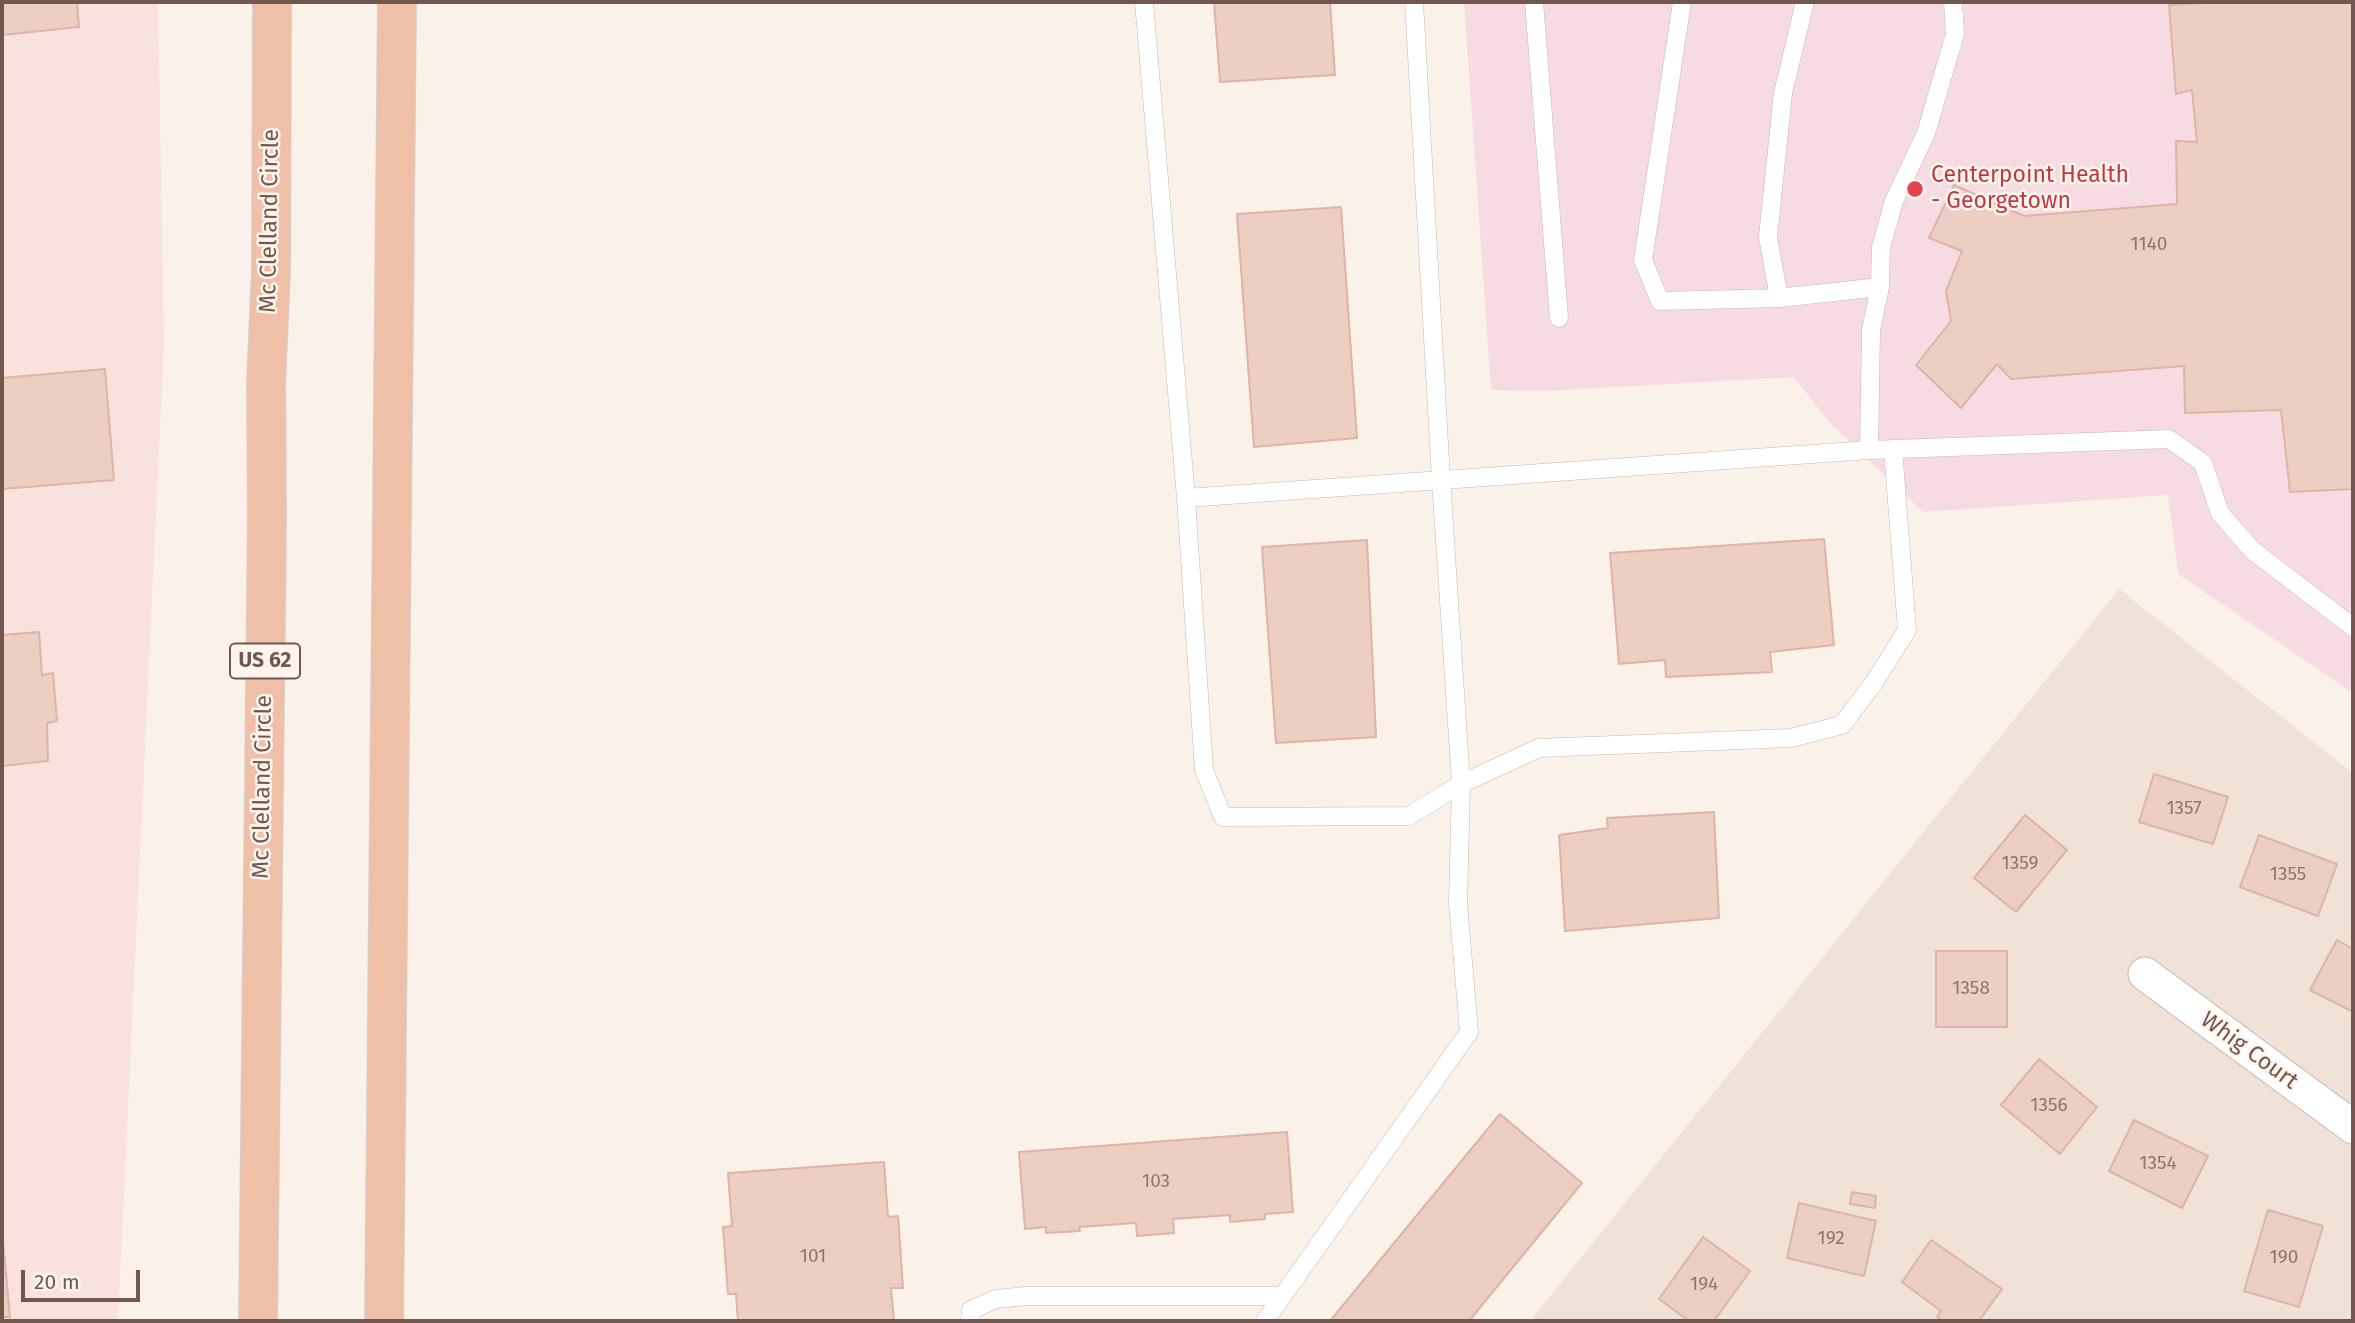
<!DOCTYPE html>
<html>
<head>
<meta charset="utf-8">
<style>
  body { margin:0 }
  #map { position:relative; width:2355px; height:1323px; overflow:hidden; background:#faf1e8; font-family:"Fira Sans",sans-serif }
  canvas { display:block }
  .frame { position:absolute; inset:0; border:4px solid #71574f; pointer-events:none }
  .scale { position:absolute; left:21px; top:1270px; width:119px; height:32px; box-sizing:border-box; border:4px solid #71574f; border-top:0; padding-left:9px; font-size:21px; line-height:24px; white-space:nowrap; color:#71574f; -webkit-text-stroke:5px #fdf5ed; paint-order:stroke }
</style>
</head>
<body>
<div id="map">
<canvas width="2355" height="1323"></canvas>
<div class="frame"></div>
<div class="scale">20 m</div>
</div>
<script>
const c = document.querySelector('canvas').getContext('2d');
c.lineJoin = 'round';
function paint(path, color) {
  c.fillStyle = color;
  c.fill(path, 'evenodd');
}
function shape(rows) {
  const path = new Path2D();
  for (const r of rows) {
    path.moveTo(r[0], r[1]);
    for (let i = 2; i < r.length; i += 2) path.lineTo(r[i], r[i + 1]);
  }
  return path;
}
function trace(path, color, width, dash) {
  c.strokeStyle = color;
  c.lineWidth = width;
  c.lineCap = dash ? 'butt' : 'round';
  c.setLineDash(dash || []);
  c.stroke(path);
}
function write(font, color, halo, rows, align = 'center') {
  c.font = font + ' "Fira Sans",sans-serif';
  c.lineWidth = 5;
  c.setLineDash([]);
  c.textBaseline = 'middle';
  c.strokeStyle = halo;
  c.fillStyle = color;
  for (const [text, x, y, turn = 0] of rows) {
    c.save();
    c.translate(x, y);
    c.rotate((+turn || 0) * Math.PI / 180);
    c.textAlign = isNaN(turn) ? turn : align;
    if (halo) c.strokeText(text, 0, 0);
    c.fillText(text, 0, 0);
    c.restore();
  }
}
paint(shape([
  [2119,589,2353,773,2353,1321,1530,1321]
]), '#f0e2d7');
paint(shape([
  [2,2,158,2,164,344,118,1321,2,1321]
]), '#f9e2dd');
paint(shape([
  [1464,2,2353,2,2353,693,2178,574,2168,495,1923,512,1829,422,1794,377,1545,391,1491,390]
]), '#f6dce2');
const building = shape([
  [2,2,77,2,79,27,2,35,2,2],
  [1214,2,1330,2,1335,75,1220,82,1214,2],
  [2218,2,2353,2,2353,489,2290,492,2281,410,2185,413,2184,366,2011,379,1997,364,1961,408,1916,365,1951,321,1946,291,1962,251,1929,238,1954,185,2024,216,2177,204,2176,141,2197,142,2192,90,2176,94,2169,5,2218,2],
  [1341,207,1357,438,1254,447,1237,214,1341,207],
  [105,369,114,480,2,489,2,378,105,369],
  [1824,539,1834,645,1770,652,1772,672,1666,677,1665,660,1619,664,1610,553,1824,539],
  [1367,540,1376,737,1276,743,1262,547,1367,540],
  [39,632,42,675,53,673,57,721,47,723,48,761,2,766,2,635,39,632],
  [2154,774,2228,797,2213,844,2139,822,2154,774],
  [1714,812,1719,918,1565,931,1559,835,1608,828,1607,818,1714,812],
  [2025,815,2067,850,2016,912,1974,878,2025,815],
  [2259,835,2337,864,2318,916,2240,887,2259,835],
  [2337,940,2353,949,2353,1012,2310,990,2337,940],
  [1936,951,2007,951,2007,1027,1936,1027,1936,951],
  [2039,1059,2097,1107,2060,1154,2001,1105,2039,1059],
  [1500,1114,1582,1183,1469,1321,1330,1321,1500,1114],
  [2134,1120,2208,1156,2182,1208,2109,1171,2134,1120],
  [1287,1132,1293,1212,1265,1214,1265,1219,1230,1222,1230,1215,1173,1219,1174,1233,1137,1236,1136,1223,1079,1227,1080,1231,1046,1233,1046,1227,1025,1229,1019,1152,1287,1132],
  [884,1162,888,1217,898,1216,903,1288,891,1288,894,1321,738,1321,736,1294,728,1294,723,1227,732,1226,728,1173,884,1162],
  [1852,1192,1876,1196,1875,1208,1850,1204,1852,1192],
  [1799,1203,1876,1221,1864,1276,1787,1258,1799,1203],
  [2268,1210,2323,1226,2299,1307,2244,1291,2268,1210],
  [2,1230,10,1317,2,1317,2,1230],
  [1703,1237,1750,1271,1714,1321,1689,1321,1659,1299,1703,1237],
  [1931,1240,2002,1289,1979,1321,1943,1321,1937,1317,1941,1311,1902,1282,1931,1240]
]);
paint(building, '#eccfc2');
trace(building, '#ddb4a5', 2);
const service = shape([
  [1144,2,1186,498,1204,770,1223,817,1409,816,1461,784,1539,748,1791,738,1842,725,1875,681,1907,630,1893,449],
  [1534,2,1559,318],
  [1682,2,1643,260,1660,301,1779,298,1880,287],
  [1779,298,1768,237,1783,93,1805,2],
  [1869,450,1871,330,1880,287,1881,247,1894,201,1926,133,1955,34,1953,2],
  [1186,498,1869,450,2169,439,2203,463,2220,513,2252,550,2353,627],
  [970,1321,971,1310,996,1299,1026,1296,1281,1296],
  [1265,1321,1469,1032,1458,903,1461,784,1441,479,1414,2]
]);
const minor = shape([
  [2145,974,2353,1127]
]);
const trunk = shape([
  [258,1321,267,514,266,383,271,272,272,2],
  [384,1321,397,2]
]);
trace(service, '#cab8af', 19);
trace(minor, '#cab8af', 35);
trace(trunk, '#d7d0ce', 40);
trace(service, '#fff', 18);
trace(minor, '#fff', 33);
trace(trunk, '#efc0a7', 38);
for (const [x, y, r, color] of [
  [1915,189,9,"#e0444e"]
]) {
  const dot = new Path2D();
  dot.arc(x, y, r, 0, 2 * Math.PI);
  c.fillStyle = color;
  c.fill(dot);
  trace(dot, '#fdf5ed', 2.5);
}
write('19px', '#90756c', null, [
  ["1140",2149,245],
  ["1357",2184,809],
  ["1359",2020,864],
  ["1355",2288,875],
  ["1358",1971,989],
  ["1356",2049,1106],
  ["1354",2158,1164],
  ["103",1156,1182],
  ["192",1831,1239],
  ["101",813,1257],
  ["190",2284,1258],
  ["194",1704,1285]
]);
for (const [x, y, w] of [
  [265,661,70]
]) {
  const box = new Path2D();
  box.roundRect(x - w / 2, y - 17.5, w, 35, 5);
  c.fillStyle = '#fdf5ed';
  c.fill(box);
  trace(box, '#71574f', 2);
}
write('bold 21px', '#71574f', null, [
  ["US 62",265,661]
]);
write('23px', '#be3a42', '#fdf5ed', [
  ["Centerpoint Health",1931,176],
  ["- Georgetown",1931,202]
], 'left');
write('23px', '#71574f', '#fdf5ed', [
  ["Mc Clelland Circle",270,221,-89],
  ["Mc Clelland Circle",263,787,-89],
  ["Whig Court",2249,1051,36]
]);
</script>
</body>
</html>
